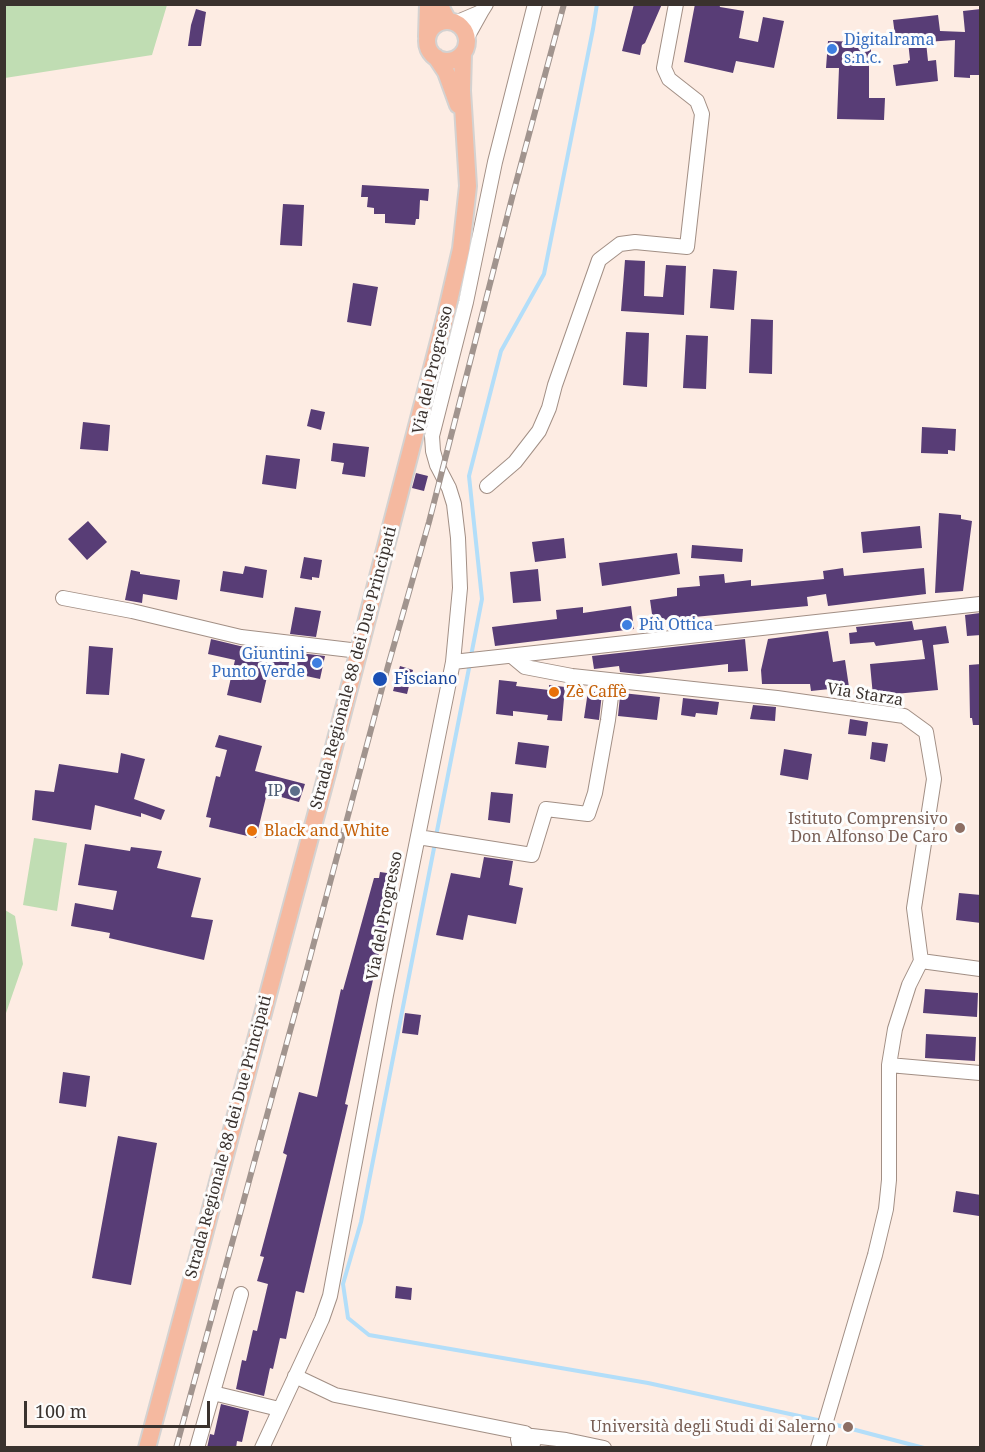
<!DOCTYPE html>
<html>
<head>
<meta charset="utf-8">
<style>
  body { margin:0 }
  #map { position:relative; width:985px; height:1452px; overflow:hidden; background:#fdece3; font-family:"Noto Serif",serif }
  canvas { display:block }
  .frame { position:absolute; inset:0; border:6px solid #3a322e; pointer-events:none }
  .scale { position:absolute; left:24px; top:1401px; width:186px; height:27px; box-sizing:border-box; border:3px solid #3a322e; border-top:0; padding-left:8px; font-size:18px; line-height:21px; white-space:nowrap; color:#3a322e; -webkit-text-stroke:4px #fdfdfd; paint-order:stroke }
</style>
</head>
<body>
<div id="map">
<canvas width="985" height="1452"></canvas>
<div class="frame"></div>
<div class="scale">100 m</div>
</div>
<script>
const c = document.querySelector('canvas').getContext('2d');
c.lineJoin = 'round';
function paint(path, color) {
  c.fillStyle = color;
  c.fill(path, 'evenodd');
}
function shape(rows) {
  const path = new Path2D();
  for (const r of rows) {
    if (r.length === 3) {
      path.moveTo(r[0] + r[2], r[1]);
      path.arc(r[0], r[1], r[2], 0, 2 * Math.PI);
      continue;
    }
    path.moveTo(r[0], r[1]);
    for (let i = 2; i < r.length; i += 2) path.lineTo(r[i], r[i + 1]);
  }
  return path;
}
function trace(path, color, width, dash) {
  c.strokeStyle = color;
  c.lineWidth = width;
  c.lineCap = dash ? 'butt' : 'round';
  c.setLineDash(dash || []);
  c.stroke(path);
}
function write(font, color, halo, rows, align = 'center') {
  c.font = font + ' "Noto Serif",serif';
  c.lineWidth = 6;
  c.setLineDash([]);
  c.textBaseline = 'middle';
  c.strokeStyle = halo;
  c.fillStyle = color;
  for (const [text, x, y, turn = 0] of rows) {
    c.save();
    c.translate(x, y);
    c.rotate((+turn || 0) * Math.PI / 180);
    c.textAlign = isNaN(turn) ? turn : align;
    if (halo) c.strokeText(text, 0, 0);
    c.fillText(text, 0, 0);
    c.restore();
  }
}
paint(shape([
  [5,4,167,4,167,5,152,55,5,78],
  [34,838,67,843,57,911,23,905],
  [5,910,15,916,23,964,5,1016]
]), '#c0ddb3');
trace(shape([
  [471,656,482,599,469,476,501,351,544,274,593,29,597,4],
  [436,836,470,663],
  [435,843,361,1222,343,1284,348,1318,369,1335,648,1383,822,1421],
  [829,1423,924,1448]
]), '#b3def9', 4);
paint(shape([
  [634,4,662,4,645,43,642,45,640,55,622,51],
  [695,4,719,4,720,7,744,11,739,38,758,42,763,17,784,21,774,68,736,61,733,73,684,62],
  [196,9,206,12,201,46,188,46,191,25],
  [981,9,981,75,970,75,970,78,954,77,955,40,926,42,928,61,936,60,938,81,896,86,893,65,908,63,908,61,910,60,908,41,896,43,893,20,938,15,940,31,965,32,963,11],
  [828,41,865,42,865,46,871,46,871,58,869,58,869,98,885,98,884,120,837,119,839,68,826,68],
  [362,185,429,189,428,201,420,200,419,219,416,219,415,225,385,223,385,214,374,214,374,208,367,207,368,197,361,197],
  [283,204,304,205,302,246,280,245],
  [625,260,645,261,644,296,663,297,666,265,686,266,684,315,621,311],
  [713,269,737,271,734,310,710,308],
  [353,283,378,287,371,326,347,322],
  [751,319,773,320,772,374,749,373],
  [626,332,649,333,647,387,623,385],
  [686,335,708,336,706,389,683,388],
  [311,409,325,412,321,430,307,426],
  [83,422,110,425,108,451,80,449],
  [922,427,956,429,955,451,948,450,948,454,921,453],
  [333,443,369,447,365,477,342,474,344,463,331,461],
  [266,455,300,459,296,489,262,484],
  [416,473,428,476,424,491,412,488],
  [939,513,961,515,961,519,972,521,963,591,935,593],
  [88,521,107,542,87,560,68,539],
  [920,526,922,548,863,553,861,532],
  [564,538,566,558,535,562,532,542],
  [692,545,743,549,742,562,691,558],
  [677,553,680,574,602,586,599,563],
  [304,557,322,560,319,578,312,577,312,580,300,578],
  [245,566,267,570,263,598,220,591,223,571,243,574],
  [843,568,844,576,924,568,926,594,828,606,826,594,807,597,808,606,653,621,650,600,677,596,677,588,700,586,699,576,724,574,725,583,751,580,751,586,824,579,823,571],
  [538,569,541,601,513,603,510,572],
  [131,570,140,572,140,574,180,580,177,600,143,594,142,603,125,600],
  [631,606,634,629,495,646,492,627,557,619,556,610,583,607,583,613],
  [295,607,321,611,316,637,290,634],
  [980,613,981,635,967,636,965,615],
  [912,621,914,630,946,626,949,643,933,645,938,690,873,696,870,664,925,659,922,640,876,646,874,642,850,644,849,633,857,632,856,627],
  [828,631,833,662,845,660,849,687,811,691,810,684,762,684,761,670,768,639],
  [211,639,240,646,325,656,320,679,269,668,261,703,227,695,235,660,208,654],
  [745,639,748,671,728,672,728,664,639,674,620,672,619,666,594,669,592,656],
  [89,646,113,648,109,695,86,694],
  [981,664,981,725,973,725,972,718,970,718,969,665],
  [400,666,413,670,407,694,393,691],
  [499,680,517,682,516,686,549,690,549,685,565,687,562,721,547,720,548,715,513,711,513,716,496,714],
  [588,691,602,693,599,720,584,718],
  [622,693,660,697,657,720,618,716,620,696,623,696],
  [683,698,719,702,717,715,696,713,695,717,681,715],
  [753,705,776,707,775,721,750,719],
  [850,719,868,722,866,736,848,734],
  [219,735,262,746,255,771,305,784,299,802,267,793,256,838,209,827,211,818,206,817,216,776,220,777,227,750,215,747],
  [518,742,549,746,546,768,515,764],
  [872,742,888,744,885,762,870,759],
  [784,749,812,754,808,780,780,775],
  [121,753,145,759,134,799,165,810,161,820,141,813,141,817,95,805,91,830,32,820,35,790,54,792,59,764,118,773],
  [491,792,513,794,510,823,488,820],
  [85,844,130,851,131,847,162,851,157,868,201,878,191,917,213,920,204,960,109,938,110,933,71,926,75,903,113,910,117,891,78,885],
  [484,857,513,861,509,885,523,888,516,924,468,915,463,940,436,935,451,873,480,878],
  [380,872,394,874,382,940,345,1104,348,1105,304,1293,296,1291,286,1339,280,1338,273,1369,270,1368,264,1396,236,1389,242,1360,246,1361,253,1330,257,1331,268,1284,257,1281,264,1257,260,1256,287,1155,283,1153,299,1092,317,1097,341,989,343,990,374,878,379,878],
  [959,893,981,895,981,923,956,920],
  [925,989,978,993,977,1017,923,1013],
  [405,1013,421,1015,418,1035,402,1033],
  [926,1034,976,1037,975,1061,925,1058],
  [63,1072,90,1076,86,1107,59,1103],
  [118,1136,157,1143,131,1285,92,1278],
  [956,1191,981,1195,979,1216,953,1212],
  [396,1286,412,1288,411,1300,395,1298],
  [221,1404,249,1411,242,1442,237,1441,236,1448,207,1448,210,1434,214,1435]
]), '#583d76');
const minor = shape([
  [455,23,481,12],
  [466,39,481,12,486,4],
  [487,486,515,462,539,431,549,408,555,385,599,260,620,244,635,242,687,247,702,114,697,101,669,79,664,68,676,4],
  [63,598,132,611,241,637,359,651],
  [513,657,525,667,572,676,777,698,904,716,926,732,934,779,914,908,921,961],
  [453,662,980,604],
  [418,837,532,855,546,809,588,814,595,793,608,720,613,681],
  [921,961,980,969],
  [889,1065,980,1073],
  [295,1376,335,1395,525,1433],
  [213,1393,279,1409],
  [532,1436,566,1440,604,1448],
  [197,1448,241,1294],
  [262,1448,322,1319,330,1296,386,995,453,662,460,588,458,538,454,504,449,488,437,465,433,451,432,436,466,302,495,162,535,4],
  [522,1448,519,1444,518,1439,521,1435,525,1433,533,1439,533,1444,530,1448],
  [818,1448,875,1255,886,1209,889,1180,889,1065,895,1029,909,985,921,961]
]);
const major = shape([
  [439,4,448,21],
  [447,41,20],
  [427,37,428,4],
  [436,57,446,72,458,105],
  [147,1448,328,770,445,318,461,249,468,186,462,91,463,53]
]);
trace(minor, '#a28f85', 16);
trace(major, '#d4d2d1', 20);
trace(minor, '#fff', 14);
trace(major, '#f5b9a0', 16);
const rail = shape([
  [176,1448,304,980,388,666,429,522,513,194,564,4]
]);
trace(rail, '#a1948e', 6);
trace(rail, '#fdfdfd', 4, [11]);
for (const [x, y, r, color] of [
  [832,49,6,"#3f7fe0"],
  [627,625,6,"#3f7fe0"],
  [317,663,6,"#3f7fe0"],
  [380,679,8,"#1a4fb4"],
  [554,692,6,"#e8710a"],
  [295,791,6,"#5c6f8a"],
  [960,828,6,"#8d6e63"],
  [252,831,6,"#e8710a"],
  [848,1427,6,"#8d6e63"]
]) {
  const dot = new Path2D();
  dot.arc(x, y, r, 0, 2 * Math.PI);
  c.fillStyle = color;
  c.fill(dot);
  trace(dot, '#fdfdfd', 2);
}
write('16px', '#366cbe', '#fdfdfd', [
  ["Digitalrama",844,40],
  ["s.n.c.",844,58],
  ["Più Ottica",639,625],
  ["Giuntini",305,654,"right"],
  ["Punto Verde",305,672,"right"]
], 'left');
write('16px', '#3a322e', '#fdfdfd', [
  ["Via del Progresso",433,370,-77],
  ["Strada Regionale 88 dei Due Principati",354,668,-75],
  ["Via Starza",865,695,9],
  ["Via del Progresso",385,916,-79],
  ["Strada Regionale 88 dei Due Principati",229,1137,-75]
]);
write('16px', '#164399', '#fdfdfd', [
  ["Fisciano",394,679]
], 'left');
write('16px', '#c56008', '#fdfdfd', [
  ["Zè Caffè",566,692],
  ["Black and White",264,831]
], 'left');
write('16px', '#4e5e75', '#fdfdfd', [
  ["IP",283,791]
], 'right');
write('16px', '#785e54', '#fdfdfd', [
  ["Istituto Comprensivo",948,819],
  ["Don Alfonso De Caro",948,837],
  ["Università degli Studi di Salerno",836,1427]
], 'right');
</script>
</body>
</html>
